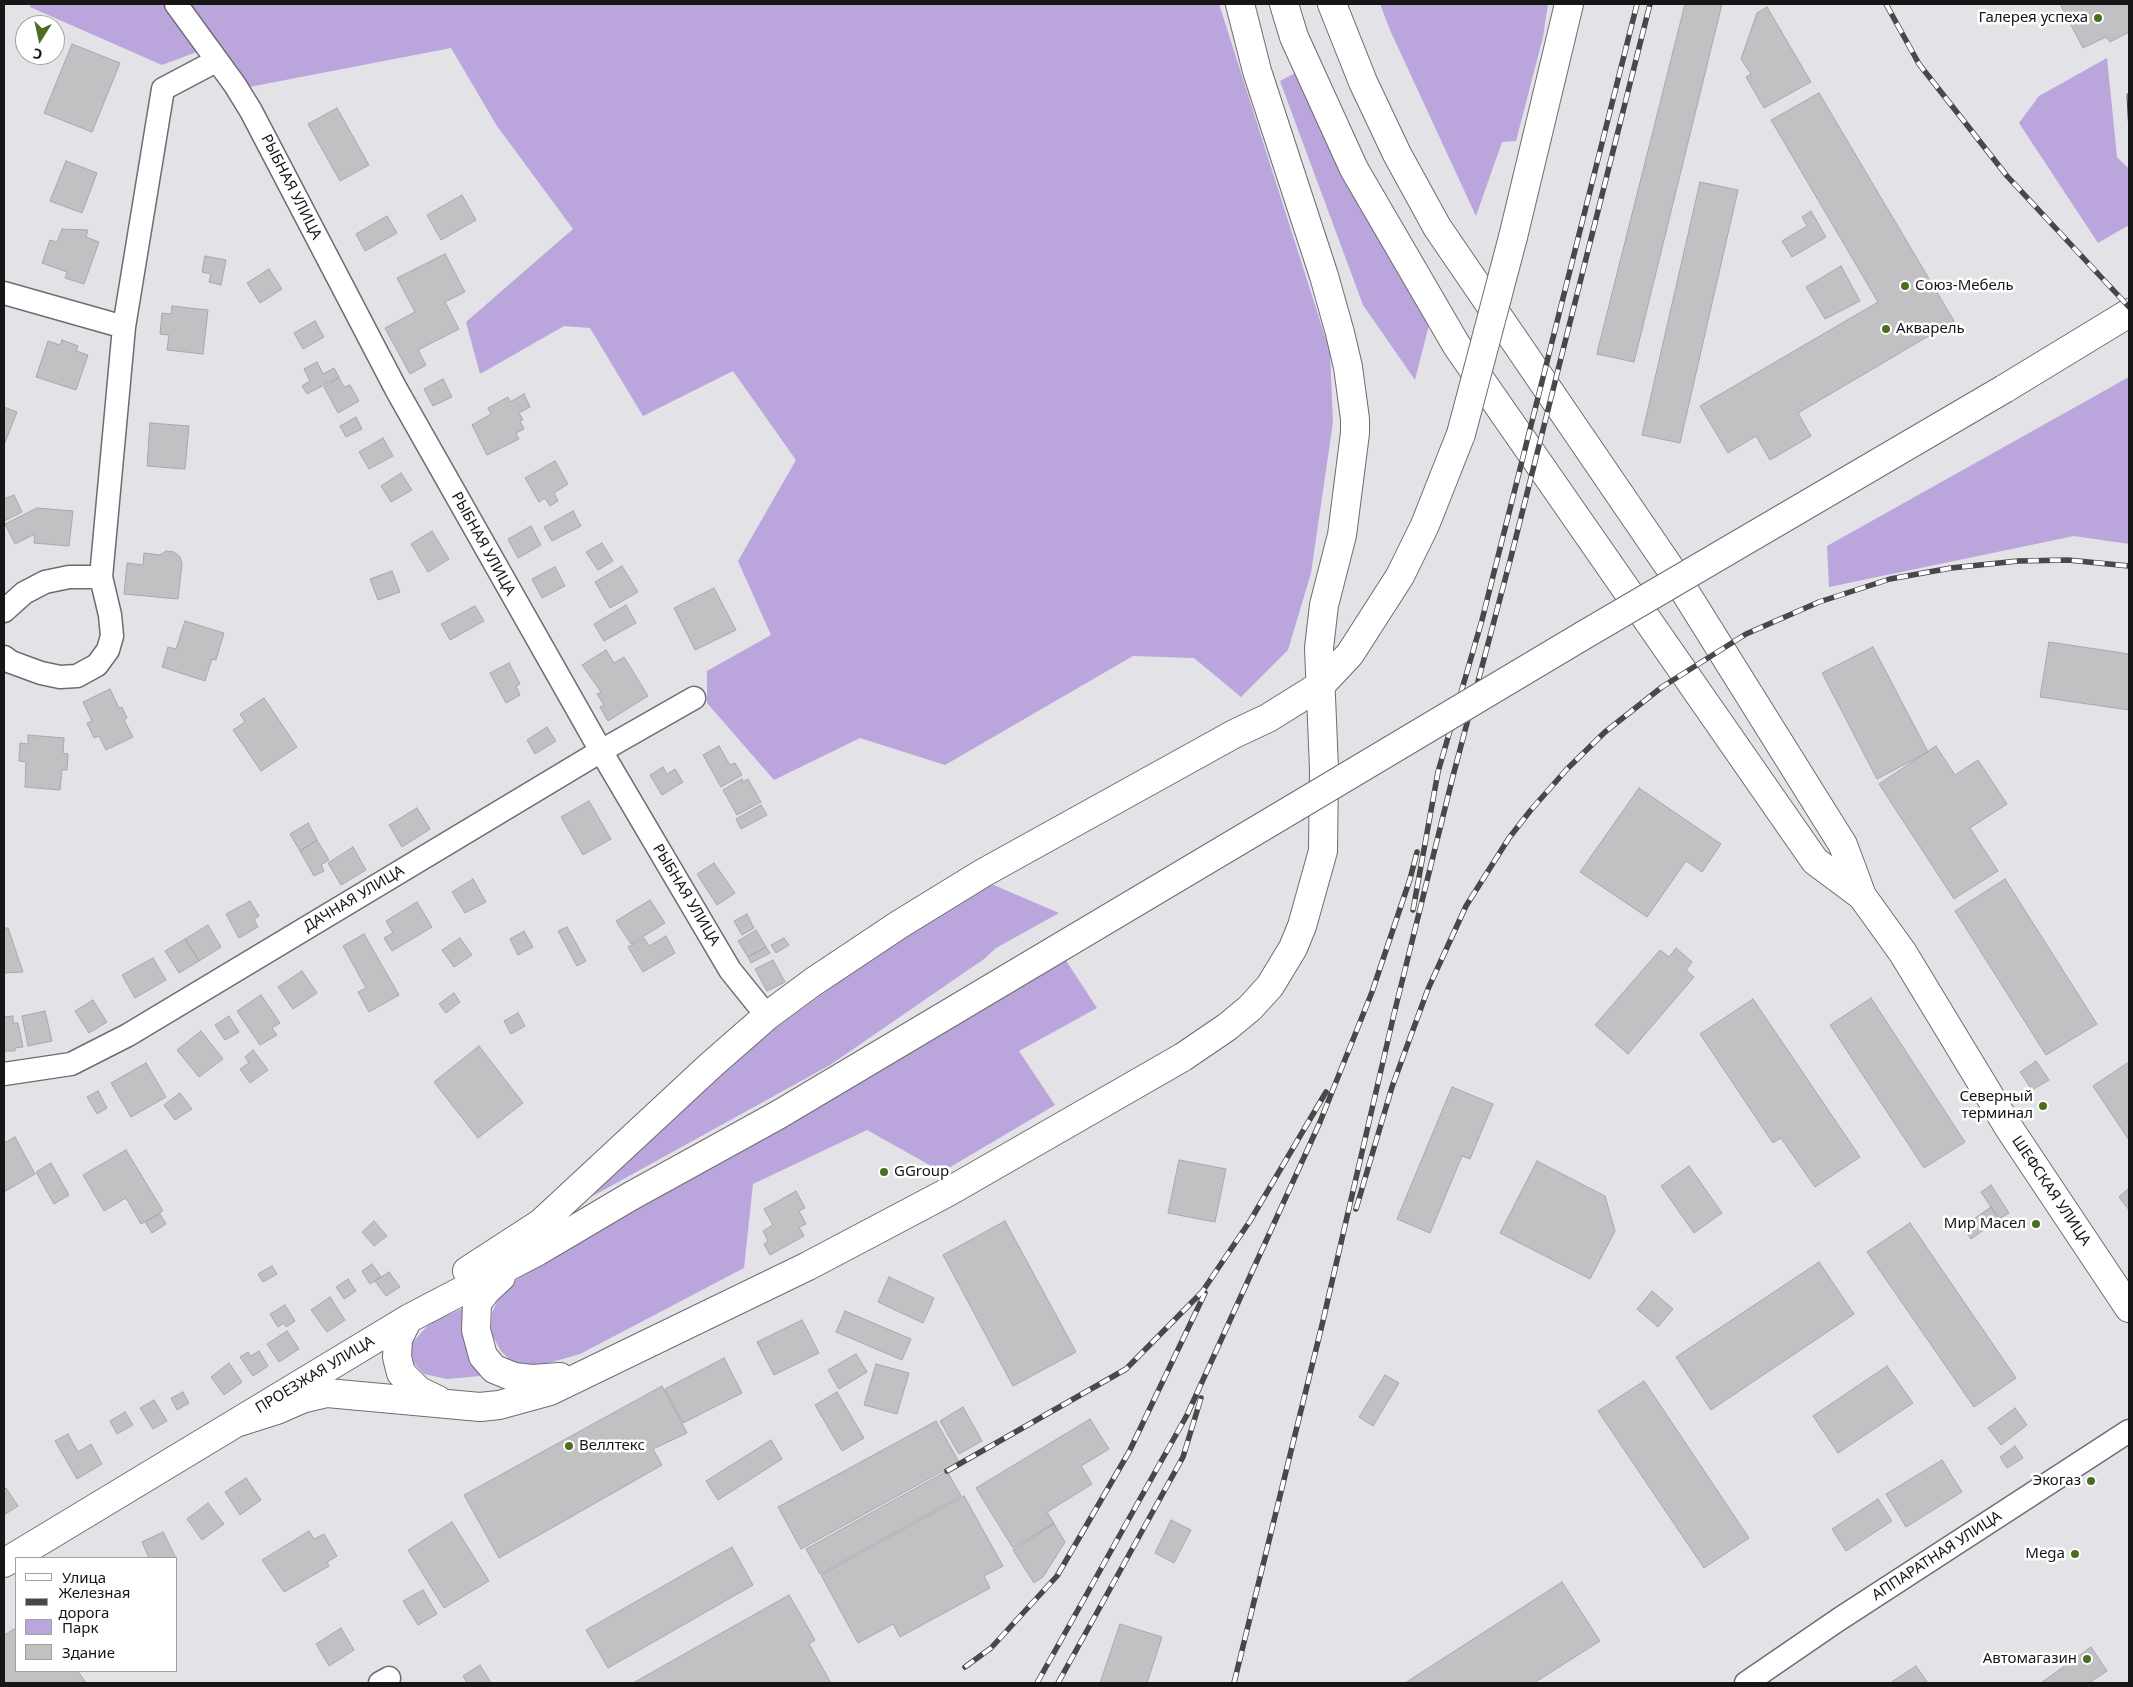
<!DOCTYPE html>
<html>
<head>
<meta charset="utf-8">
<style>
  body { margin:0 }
  #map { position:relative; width:2133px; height:1687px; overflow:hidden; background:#e3e2e6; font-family:"Noto Sans",sans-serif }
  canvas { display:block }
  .frame { position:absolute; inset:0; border:5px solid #161617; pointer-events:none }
  .legend { position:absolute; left:15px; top:1557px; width:162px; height:115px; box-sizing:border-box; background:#fff; border:1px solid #a2a2a2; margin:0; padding:6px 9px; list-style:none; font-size:15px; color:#161617 }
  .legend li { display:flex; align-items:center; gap:10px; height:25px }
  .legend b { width:25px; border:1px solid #a2a2a2 }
  .north { position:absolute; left:15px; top:15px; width:50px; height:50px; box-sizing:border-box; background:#fff; border:1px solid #a2a2a2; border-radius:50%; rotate:190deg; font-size:14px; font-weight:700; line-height:20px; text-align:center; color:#161617 }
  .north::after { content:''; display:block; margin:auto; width:18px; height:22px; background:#4b6c22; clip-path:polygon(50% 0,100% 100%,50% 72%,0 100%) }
</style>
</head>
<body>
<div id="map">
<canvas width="2133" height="1687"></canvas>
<div class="frame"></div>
<ul class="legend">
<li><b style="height:6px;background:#fff"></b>Улица</li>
<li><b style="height:6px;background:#48484a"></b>Железная дорога</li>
<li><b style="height:14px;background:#baa5dd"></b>Парк</li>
<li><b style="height:14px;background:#c1c0c3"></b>Здание</li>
</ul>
<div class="north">С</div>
</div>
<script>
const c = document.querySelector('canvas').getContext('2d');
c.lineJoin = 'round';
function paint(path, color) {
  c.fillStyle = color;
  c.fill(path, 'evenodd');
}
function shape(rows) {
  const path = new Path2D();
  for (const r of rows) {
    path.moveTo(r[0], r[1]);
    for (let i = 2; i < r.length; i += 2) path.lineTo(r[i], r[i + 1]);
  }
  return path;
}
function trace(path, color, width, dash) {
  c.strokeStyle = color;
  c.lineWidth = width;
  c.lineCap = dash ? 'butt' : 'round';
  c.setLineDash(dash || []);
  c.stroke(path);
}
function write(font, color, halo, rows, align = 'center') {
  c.font = font + ' "Noto Sans",sans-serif';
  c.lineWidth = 5;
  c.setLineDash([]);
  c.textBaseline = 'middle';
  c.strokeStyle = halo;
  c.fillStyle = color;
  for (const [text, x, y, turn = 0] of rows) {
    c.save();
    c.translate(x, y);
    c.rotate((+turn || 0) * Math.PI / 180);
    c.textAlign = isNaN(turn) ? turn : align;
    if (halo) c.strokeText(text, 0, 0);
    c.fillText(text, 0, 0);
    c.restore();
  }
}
paint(shape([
  [30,4,1219,4,1330,352,1333,422,1311,573,1288,650,1241,697,1194,658,1133,656,945,765,860,738,774,780,707,703,707,671,771,635,738,561,796,460,733,371,643,416,590,328,564,326,480,374,466,322,573,229,497,126,451,48,244,88,207,48,162,65,30,7],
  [1380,4,1548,4,1543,37,1516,141,1502,142,1476,216,1390,30],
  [2107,58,2117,157,2129,169,2129,225,2098,243,2019,123,2039,96],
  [1303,69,1431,317,1415,380,1363,305,1280,81],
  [2129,377,2129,544,2074,536,1829,587,1827,546],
  [989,883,1059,913,996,948,984,959,830,1065,591,1197,734,1059,882,950],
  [1063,956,1097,1008,1019,1051,1055,1105,942,1172,867,1130,753,1184,744,1268,580,1354,542,1365,515,1365,501,1351,491,1333,492,1313,502,1290,530,1270],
  [466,1307,465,1339,480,1376,447,1379,424,1374,411,1360,412,1343,430,1323]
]), '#baa5dd');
const building = shape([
  [1685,4,1722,4,1634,362,1597,354,1598,349,1685,4],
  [2060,4,2129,4,2129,32,2110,42,2106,37,2083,48,2060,4],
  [1767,7,1811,82,1764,108,1746,77,1751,74,1741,59,1757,13,1767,7],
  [72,44,120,63,92,132,44,113,72,44],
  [1819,93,1954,321,1798,413,1811,436,1770,460,1756,436,1728,453,1700,406,1878,302,1771,120,1819,93],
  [337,108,369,165,340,181,308,124,337,108],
  [66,161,97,173,82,213,50,201,66,161],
  [1700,182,1738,190,1680,443,1642,435,1700,182],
  [462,195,476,220,441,240,427,215,462,195],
  [1811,211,1826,237,1792,257,1782,241,1807,226,1802,217,1811,211],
  [387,216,397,233,365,251,356,234,387,216],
  [62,229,88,230,86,237,99,242,84,284,65,278,67,272,42,263,50,240,57,242,62,229],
  [445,254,465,292,445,302,459,329,418,350,426,365,410,374,385,328,415,312,397,278,445,254],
  [205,256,226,260,221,285,209,282,211,274,202,272,205,256],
  [1841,266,1860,301,1825,319,1806,287,1841,266],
  [269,269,282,289,260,303,247,283,269,269],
  [172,306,208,310,203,354,167,350,169,335,160,334,162,313,171,314,172,306],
  [315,321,324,337,303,349,294,333,315,321],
  [62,340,78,346,76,351,88,355,76,390,36,377,48,341,60,345,62,340],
  [317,362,323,374,334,368,339,377,307,394,302,386,310,381,304,369,317,362],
  [339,378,344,387,350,385,359,401,338,413,324,387,339,378],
  [443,379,452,397,433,406,424,389,443,379],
  [524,394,530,407,519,413,523,420,520,421,524,429,516,433,519,439,487,455,472,425,491,414,488,408,508,397,510,402,524,394],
  [4,407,17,412,4,445,4,407],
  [356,417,362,429,346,437,340,426,356,417],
  [150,423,189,426,185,469,147,466,150,423],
  [383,438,393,456,369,469,359,452,383,438],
  [555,461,568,484,554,493,558,501,550,506,545,498,539,502,525,478,555,461],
  [401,473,412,490,391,502,381,486,401,473],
  [14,495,22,512,4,521,4,499,14,495],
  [37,508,73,511,69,546,34,543,35,534,15,544,5,524,37,508],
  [573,511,581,526,552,541,544,527,573,511],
  [531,526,541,545,518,558,508,539,531,526],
  [432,531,449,559,428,572,411,544,432,531],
  [602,543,613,561,598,570,586,552,602,543],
  [166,551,174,552,180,557,182,564,178,599,124,594,127,563,143,565,144,553,160,555,166,551],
  [622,566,638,592,610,608,595,582,622,566],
  [555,567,565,586,542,598,532,579,555,567],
  [392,571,400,592,378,600,370,579,392,571],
  [714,588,736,630,695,650,674,608,714,588],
  [626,605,636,623,604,641,594,624,626,605],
  [475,606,484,621,450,640,441,624,475,606],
  [185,621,224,633,216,660,212,659,205,681,162,667,168,647,176,649,185,621],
  [2049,642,2129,654,2129,710,2040,697,2049,642],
  [1873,647,1928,752,1877,779,1822,673,1873,647],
  [606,650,614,663,624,657,648,696,608,721,600,707,604,705,597,694,601,692,582,665,606,650],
  [509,663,520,684,516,686,520,695,506,703,490,673,509,663],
  [110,689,119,708,122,707,127,718,124,720,133,737,106,750,99,736,94,738,87,723,92,721,83,702,110,689],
  [264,698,297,747,261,771,233,730,245,722,240,714,264,698],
  [547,727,556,741,535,754,527,740,547,727],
  [28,735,64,738,63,753,68,754,67,770,62,770,60,790,25,787,26,762,19,761,20,743,28,744,28,735],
  [719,746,730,765,735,763,742,775,721,787,703,755,719,746],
  [1936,746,1955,775,1978,760,2007,804,1970,828,1998,871,1954,899,1879,784,1936,746],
  [663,767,667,774,675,769,683,782,662,795,650,775,663,767],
  [742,779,743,782,748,779,761,802,737,815,723,790,742,779],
  [1639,788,1721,844,1702,872,1686,861,1647,917,1580,872,1639,788],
  [589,801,611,839,583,855,561,817,589,801],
  [761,805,767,815,741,829,736,819,761,805],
  [417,808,430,829,402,847,389,825,417,808],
  [308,823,317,840,300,851,290,834,308,823],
  [317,840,329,860,321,865,324,871,314,876,300,851,317,840],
  [353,847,366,870,341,885,328,863,353,847],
  [714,863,735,893,717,905,697,874,714,863],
  [473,879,486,902,465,913,452,892,473,879],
  [2005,879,2097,1024,2046,1055,1955,911,2005,879],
  [650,900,665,923,631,944,616,921,650,900],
  [250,901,259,916,254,919,258,927,239,938,226,914,250,901],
  [417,902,432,927,392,951,384,938,393,933,386,921,417,902],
  [747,914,754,928,742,935,734,921,747,914],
  [208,925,221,947,199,961,185,939,208,925],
  [567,927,586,961,577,966,558,931,567,927],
  [4,928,8,928,23,972,4,973,4,928],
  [756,930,766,947,748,957,738,941,756,930],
  [524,931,533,947,518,955,510,939,524,931],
  [364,934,399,995,369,1012,358,992,366,988,343,946,364,934],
  [666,936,675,953,643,972,628,947,644,938,649,946,666,936],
  [460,938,472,955,454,967,442,950,460,938],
  [784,938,789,945,776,953,771,945,784,938],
  [185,939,199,961,179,973,165,951,185,939],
  [766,947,770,953,751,963,748,957,766,947],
  [1676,948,1692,962,1686,970,1694,977,1628,1054,1595,1025,1660,950,1669,957,1676,948],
  [153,958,166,980,135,998,122,975,153,958],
  [773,960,785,982,767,991,755,969,773,960],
  [302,971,317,993,293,1009,278,987,302,971],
  [454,993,460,1002,446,1013,439,1004,454,993],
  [261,995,280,1023,272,1028,277,1035,260,1045,237,1011,261,995],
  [1871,998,1965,1142,1924,1168,1830,1025,1871,998],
  [1753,999,1860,1157,1815,1187,1781,1138,1773,1143,1700,1034,1753,999],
  [93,1000,107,1022,89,1033,75,1011,93,1000],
  [45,1011,52,1041,28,1046,22,1016,45,1011],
  [518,1013,525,1026,511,1034,504,1021,518,1013],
  [13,1016,13,1023,18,1023,23,1047,15,1048,15,1051,4,1051,4,1017,13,1016],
  [229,1016,239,1032,225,1040,215,1025,229,1016],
  [201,1031,223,1059,199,1077,177,1050,201,1031],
  [479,1046,523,1103,478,1138,434,1082,479,1046],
  [253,1050,268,1070,250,1083,240,1069,249,1063,245,1057,253,1050],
  [2036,1061,2049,1080,2032,1090,2020,1072,2036,1061],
  [2129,1062,2129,1140,2093,1086,2129,1062],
  [146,1063,166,1097,131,1117,111,1083,146,1063],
  [1452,1087,1493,1104,1470,1159,1462,1156,1430,1233,1397,1219,1452,1087],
  [98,1091,107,1108,97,1114,87,1097,98,1091],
  [180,1093,192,1109,175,1120,164,1105,180,1093],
  [15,1137,35,1174,4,1192,4,1143,15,1137],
  [126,1150,163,1211,141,1224,126,1198,104,1211,83,1175,126,1150],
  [1179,1160,1226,1169,1215,1222,1168,1213,1179,1160],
  [1537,1161,1605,1196,1615,1231,1590,1279,1500,1233,1537,1161],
  [51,1163,69,1195,54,1204,36,1172,51,1163],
  [1689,1166,1722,1213,1694,1233,1661,1186,1689,1166],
  [1991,1185,2009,1213,1999,1219,1981,1192,1991,1185],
  [2129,1188,2129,1210,2119,1197,2129,1188],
  [796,1191,805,1208,799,1211,806,1224,799,1227,804,1236,770,1255,764,1244,768,1241,763,1231,773,1225,764,1209,796,1191],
  [1991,1207,1999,1219,1971,1239,1962,1227,1991,1207],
  [160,1214,166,1224,152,1233,145,1222,160,1214],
  [374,1221,387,1236,374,1246,362,1232,374,1221],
  [1005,1221,1076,1352,1013,1386,943,1255,1005,1221],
  [1910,1223,2016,1378,1974,1407,1867,1252,1910,1223],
  [1819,1262,1854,1314,1711,1410,1676,1357,1819,1262],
  [372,1264,381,1277,370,1284,362,1271,372,1264],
  [272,1266,277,1274,263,1282,258,1274,272,1266],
  [389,1272,400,1287,386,1296,375,1281,389,1272],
  [889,1277,934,1298,923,1323,878,1302,889,1277],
  [348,1279,356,1291,344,1299,336,1287,348,1279],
  [1652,1291,1673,1309,1658,1327,1637,1309,1652,1291],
  [330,1297,345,1320,327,1332,311,1310,330,1297],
  [285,1305,295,1321,286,1327,284,1323,278,1327,270,1314,285,1305],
  [845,1311,911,1339,902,1360,836,1332,845,1311],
  [802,1320,819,1353,774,1375,757,1342,802,1320],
  [287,1331,299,1349,279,1362,267,1344,287,1331],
  [259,1351,268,1366,253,1376,240,1357,248,1352,251,1356,259,1351],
  [856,1354,867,1372,839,1389,828,1370,856,1354],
  [724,1358,742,1393,683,1423,665,1389,724,1358],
  [229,1363,242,1382,224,1395,211,1377,229,1363],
  [876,1364,909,1373,897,1414,864,1405,876,1364],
  [1887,1366,1913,1403,1838,1453,1813,1416,1887,1366],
  [1385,1375,1399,1383,1373,1426,1359,1417,1385,1375],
  [1644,1381,1749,1538,1704,1568,1598,1411,1644,1381],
  [662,1386,687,1433,653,1449,662,1465,499,1558,464,1495,662,1386],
  [183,1392,189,1403,177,1410,171,1398,183,1392],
  [837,1392,864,1438,842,1451,815,1405,837,1392],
  [154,1400,167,1421,153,1429,140,1408,154,1400],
  [963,1407,982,1441,959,1454,940,1421,963,1407],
  [2015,1408,2027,1425,2001,1445,1988,1428,2015,1408],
  [125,1412,133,1425,117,1434,110,1421,125,1412],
  [1090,1419,1109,1449,1081,1466,1092,1484,1047,1512,1054,1523,1013,1548,976,1488,1090,1419],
  [936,1421,959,1462,801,1549,778,1507,936,1421],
  [68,1434,78,1452,91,1444,102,1464,77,1479,55,1441,68,1434],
  [771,1440,782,1459,718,1500,706,1481,771,1440],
  [2015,1446,2023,1458,2007,1468,2000,1457,2015,1446],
  [1942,1460,1962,1492,1906,1527,1886,1494,1942,1460],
  [947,1471,961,1496,820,1574,806,1549,947,1471],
  [246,1478,261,1500,240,1515,225,1492,246,1478],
  [6,1488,18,1506,4,1515,4,1490,6,1488],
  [964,1496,1003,1566,984,1576,990,1588,900,1637,893,1624,858,1643,821,1575,964,1496],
  [1878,1499,1892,1521,1846,1551,1832,1529,1878,1499],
  [208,1503,224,1524,202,1540,187,1519,208,1503],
  [1171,1520,1191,1530,1174,1563,1155,1553,1171,1520],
  [452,1522,489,1581,444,1608,408,1550,452,1522],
  [1054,1524,1065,1542,1043,1577,1034,1583,1013,1550,1054,1524],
  [309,1531,314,1539,324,1534,337,1556,327,1562,329,1566,284,1592,262,1560,309,1531],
  [163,1532,176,1558,149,1558,142,1542,163,1532],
  [732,1547,753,1585,608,1668,586,1630,732,1547],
  [1562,1582,1600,1641,1534,1683,1405,1683,1562,1582],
  [423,1590,437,1614,418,1625,403,1601,423,1590],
  [789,1595,815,1640,809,1644,831,1683,633,1683,789,1595],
  [1120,1624,1162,1637,1147,1683,1100,1683,1120,1624],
  [16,1628,16,1671,78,1671,86,1683,4,1683,4,1635,16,1628],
  [341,1628,354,1650,329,1666,316,1644,341,1628],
  [2091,1647,2107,1671,2089,1683,2041,1683,2091,1647],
  [480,1665,491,1683,467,1683,463,1676,480,1665],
  [1916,1666,1928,1683,1890,1683,1916,1666]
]);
paint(building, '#c1c0c3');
trace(building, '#a8a7ab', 1);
const minor = shape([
  [176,4,235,85,251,111,396,389,601,751,730,970,767,1016],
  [4,293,124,327],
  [4,611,24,593,45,582,69,577,101,577],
  [4,657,11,662,41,673,60,677,77,676,97,665,108,650,112,636,110,615,101,577,124,327,163,89,216,61],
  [4,1074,71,1064,128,1035,601,751,694,698],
  [380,1683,389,1678],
  [1746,1683,1838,1620,2129,1431]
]);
const major = shape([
  [1284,4,1294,37,1354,169,1457,346,1815,861,1862,896,1903,953,2009,1128,2129,1308],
  [1332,4,1363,82,1397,154,1437,227,1672,571,1843,845,1862,896],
  [1513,237,1569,4],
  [2004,389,2129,313],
  [467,1271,541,1223,711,1065,767,1016,813,982,900,924,983,873,1234,734,1268,718,1321,685,1350,654,1400,576,1425,525,1461,434],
  [501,1277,486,1291,477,1303,476,1330,483,1356,494,1369,514,1377,532,1379,560,1377],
  [408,1319,398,1339,397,1357,401,1373,419,1391,438,1400],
  [236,1423,277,1410,302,1399,327,1393,480,1407,499,1405,550,1391,808,1266,948,1192,1183,1057,1227,1027,1250,1008,1270,986,1293,948,1302,926,1323,851,1324,769,1319,648,1324,605,1342,535,1355,433,1355,419,1348,367,1340,333,1324,276,1257,71,1240,4],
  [4,1563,408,1319,538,1251,631,1196,778,1115,1294,808]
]);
trace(minor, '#6e6c70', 25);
trace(major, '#6e6c70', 30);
trace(minor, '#fff', 22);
trace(major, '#fff', 28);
trace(shape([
  [2129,92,2127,95,2129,132]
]), '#48484a', 1);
const rail = shape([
  [1886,4,1919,64,2007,176,2129,307],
  [1413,910,1438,772,1482,620,1637,4],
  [1356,1209,1392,1087,1428,989,1466,906,1509,838,1530,811,1567,769,1605,732,1662,687,1746,634,1819,602,1890,579,1951,568,2018,561,2068,560,2129,566],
  [947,1471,1126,1369,1202,1292,1250,1221,1326,1092],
  [965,1667,991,1648,1057,1576,1129,1452,1205,1293],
  [1037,1683,1187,1415,1320,1122,1372,992,1410,879,1417,852],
  [1058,1683,1183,1457,1201,1398],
  [1234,1683,1322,1325,1394,1014,1453,776,1511,557,1650,4]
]);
trace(rail, '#48484a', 5.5);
trace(rail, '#fff', 4, [11]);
const majorBridge = shape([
  [1461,434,1513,237],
  [1294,808,1584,635,2004,389]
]);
trace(majorBridge, '#6e6c70', 30, []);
trace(majorBridge, '#fff', 28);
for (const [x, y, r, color] of [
  [2098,18,5,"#4b6c22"],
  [1905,286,5,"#4b6c22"],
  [1886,329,5,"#4b6c22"],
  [2043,1106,5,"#4b6c22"],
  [884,1172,5,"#4b6c22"],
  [2036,1224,5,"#4b6c22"],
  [569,1446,5,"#4b6c22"],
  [2091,1481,5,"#4b6c22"],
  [2075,1554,5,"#4b6c22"],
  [2087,1659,5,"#4b6c22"]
]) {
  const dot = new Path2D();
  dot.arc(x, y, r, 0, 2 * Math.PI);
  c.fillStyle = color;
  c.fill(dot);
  trace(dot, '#fff', 2);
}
write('15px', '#161617', '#fff', [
  ["Галерея успеха",2088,18],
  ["Союз-Мебель",1915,286,"left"],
  ["Акварель",1896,329,"left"],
  ["Северный",2033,1097],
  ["терминал",2033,1114],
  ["GGroup",894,1172,"left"],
  ["Мир Масел",2026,1224],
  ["Веллтекс",579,1446,"left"],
  ["Экогаз",2081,1481],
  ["Mega",2065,1554],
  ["Автомагазин",2077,1659]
], 'right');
write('15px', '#161617', '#fff', [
  ["РЫБНАЯ УЛИЦА",291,187,63],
  ["РЫБНАЯ УЛИЦА",483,544,61],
  ["РЫБНАЯ УЛИЦА",686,895,59],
  ["ДАЧНАЯ УЛИЦА",354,899,-31],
  ["ШЕФСКАЯ УЛИЦА",2051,1191,56],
  ["ПРОЕЗЖАЯ УЛИЦА",315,1375,-31],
  ["АППАРАТНАЯ УЛИЦА",1937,1556,-33]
]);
</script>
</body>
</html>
